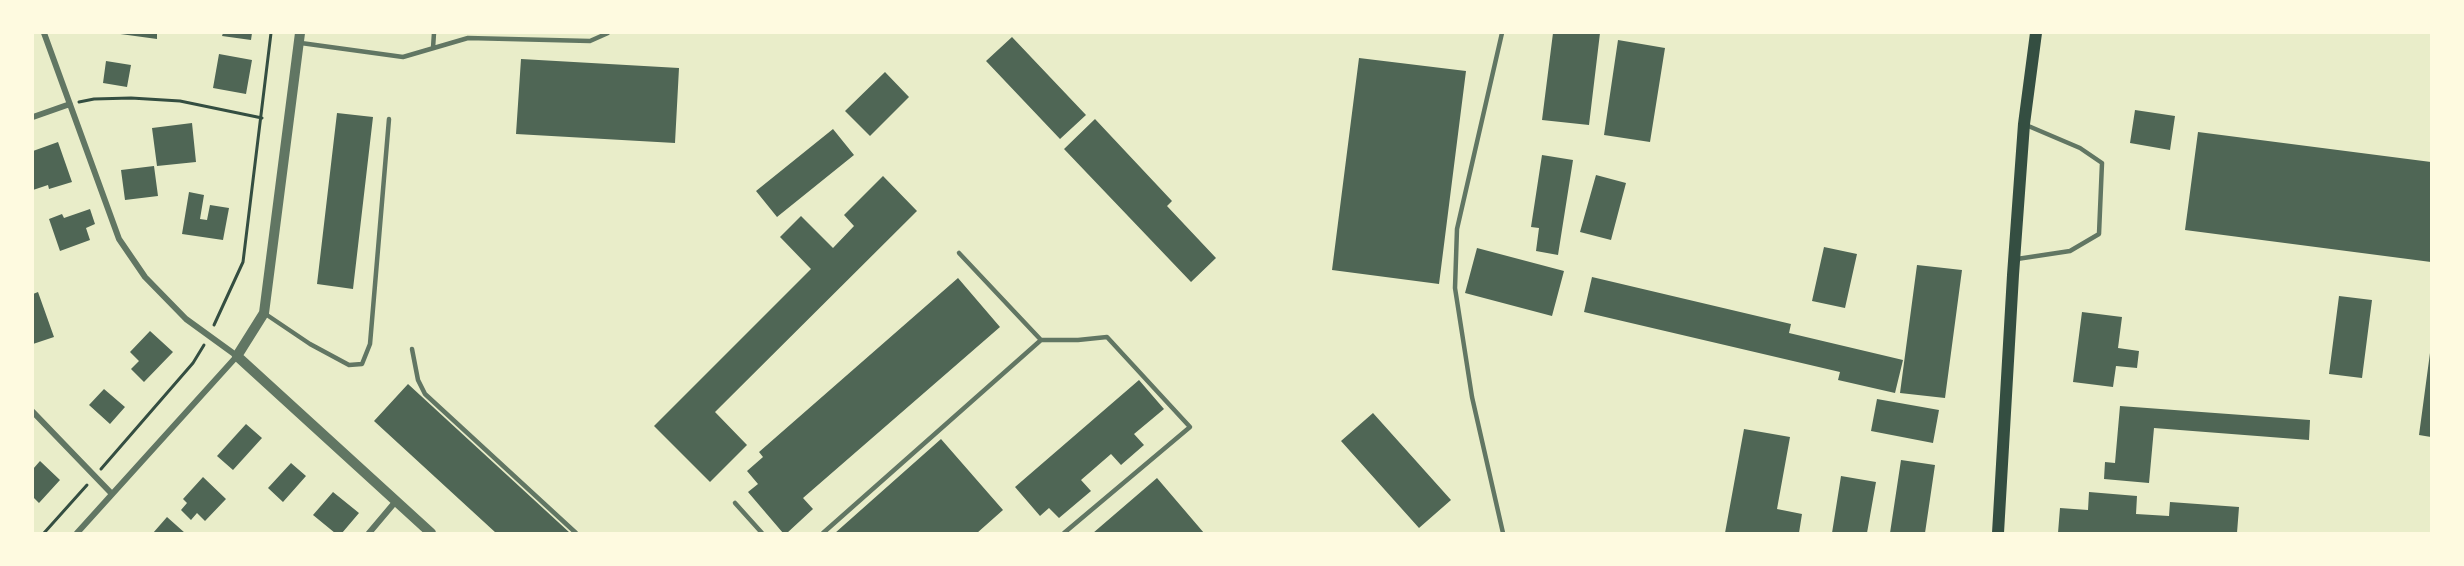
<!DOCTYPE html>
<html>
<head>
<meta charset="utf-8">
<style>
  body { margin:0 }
  #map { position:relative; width:2464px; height:566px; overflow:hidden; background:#e9edc9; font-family:"Exo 2",sans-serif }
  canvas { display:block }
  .frame { position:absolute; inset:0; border:34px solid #fefae0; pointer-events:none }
</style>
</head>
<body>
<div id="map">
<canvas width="2464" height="566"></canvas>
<div class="frame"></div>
</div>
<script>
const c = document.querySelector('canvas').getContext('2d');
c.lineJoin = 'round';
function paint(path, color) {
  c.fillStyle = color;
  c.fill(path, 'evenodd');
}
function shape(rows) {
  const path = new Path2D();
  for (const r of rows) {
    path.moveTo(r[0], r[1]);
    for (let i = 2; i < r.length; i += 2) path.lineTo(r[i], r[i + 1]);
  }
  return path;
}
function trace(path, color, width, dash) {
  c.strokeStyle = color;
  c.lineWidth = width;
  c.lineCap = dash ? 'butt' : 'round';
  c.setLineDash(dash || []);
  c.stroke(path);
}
paint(shape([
  [113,33,157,33,157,39],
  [223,33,252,33,251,40,222,36],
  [1553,33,1600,33,1589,125,1542,120],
  [1012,37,1086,115,1060,139,986,61],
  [1618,40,1665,48,1650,142,1604,135],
  [219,54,252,60,246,94,213,88],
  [1359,58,1466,71,1439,284,1332,270],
  [521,59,679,68,675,143,516,134],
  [106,61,131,65,127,87,103,83],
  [885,72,909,97,870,136,845,111],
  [2135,110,2175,116,2170,150,2130,143],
  [337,113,373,117,353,289,317,284],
  [1095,119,1172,201,1167,206,1216,258,1191,282,1064,149],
  [192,123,196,162,157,166,152,128],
  [833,129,854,155,777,217,756,191],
  [2198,132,2431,162,2431,262,2185,230],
  [58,142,72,182,49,189,48,185,33,190,33,151],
  [1542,155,1573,160,1558,255,1536,251,1539,228,1531,227],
  [154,166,158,196,125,200,121,170],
  [1596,175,1626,183,1611,240,1580,232],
  [883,176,917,211,715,412,747,445,710,482,654,426,811,269,780,237,801,216,833,248,854,226,844,215],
  [189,192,204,195,200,219,207,220,210,205,229,208,223,240,182,234],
  [90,209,95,224,86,228,90,240,60,251,49,219,62,214,64,218],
  [1824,247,1857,254,1845,308,1812,301],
  [1477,248,1564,271,1552,316,1465,293],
  [1917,265,1962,270,1945,398,1900,393],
  [1592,277,1791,324,1789,333,1903,360,1895,393,1838,380,1840,372,1584,312],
  [958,278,1000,327,803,498,813,509,787,533,783,533,748,492,758,484,747,471,763,457,759,452],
  [38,292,54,337,33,344,33,294],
  [2339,296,2372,300,2362,378,2329,374],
  [2082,312,2122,317,2118,348,2139,351,2137,368,2116,366,2113,387,2073,382],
  [150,331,173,352,144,382,131,369,139,361,130,352],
  [2430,353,2431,354,2431,437,2419,435],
  [1139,380,1164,409,1134,434,1144,445,1121,465,1111,454,1081,480,1091,491,1059,518,1049,508,1040,516,1015,487],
  [408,384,570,533,496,533,374,421],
  [104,389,125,407,110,424,89,405],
  [1877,399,1939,410,1933,443,1871,431],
  [2120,406,2310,420,2309,440,2154,428,2149,483,2104,479,2105,462,2115,463],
  [1373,413,1451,500,1419,528,1341,441],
  [246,424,262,438,233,470,217,456],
  [1744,429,1790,437,1777,509,1802,514,1799,533,1725,533],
  [941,439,1003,510,977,533,835,533],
  [1901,460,1935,465,1925,533,1890,533],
  [40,461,60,480,39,503,33,497,33,469],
  [291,463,306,476,283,502,268,488],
  [1841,476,1876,482,1867,533,1832,533],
  [203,477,226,499,205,521,197,513,191,520,181,510,187,503,183,499],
  [1157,478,1204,533,1093,533],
  [333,492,359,513,342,533,335,533,313,515],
  [2089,492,2137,496,2136,514,2169,516,2170,502,2239,507,2237,533,2058,533,2060,508,2088,510],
  [167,517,185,533,153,533]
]), '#4f6655');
trace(shape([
  [79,102,94,99,131,98,180,101,262,118],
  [214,325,243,262,271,33],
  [101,469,193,363,204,345],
  [44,533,87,485]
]), '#344e41', 3);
trace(shape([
  [1502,33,1457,229,1455,288,1472,397,1503,533],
  [301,43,403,57,468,38,590,41,608,33],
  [433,48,434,33],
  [959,253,1041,340,1078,340,1107,337,1190,427,1064,533],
  [2017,259,2070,251,2099,234,2102,163,2080,148,2026,125],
  [264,313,310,344,349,365,362,364,370,344,389,119],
  [412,349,418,380,425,394,576,533],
  [735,503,762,533],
  [823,533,1041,340]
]), '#617663', 4.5);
trace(shape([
  [44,33,119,239,145,277,186,319,237,356,77,533],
  [33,117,70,104],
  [33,412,112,494],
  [369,533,396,501]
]), '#617663', 6);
trace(shape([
  [300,33,264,313,237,356,431,533]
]), '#617663', 10);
trace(shape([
  [1998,533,2013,275,2024,124,2036,33]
]), '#344e41', 12);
</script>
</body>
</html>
